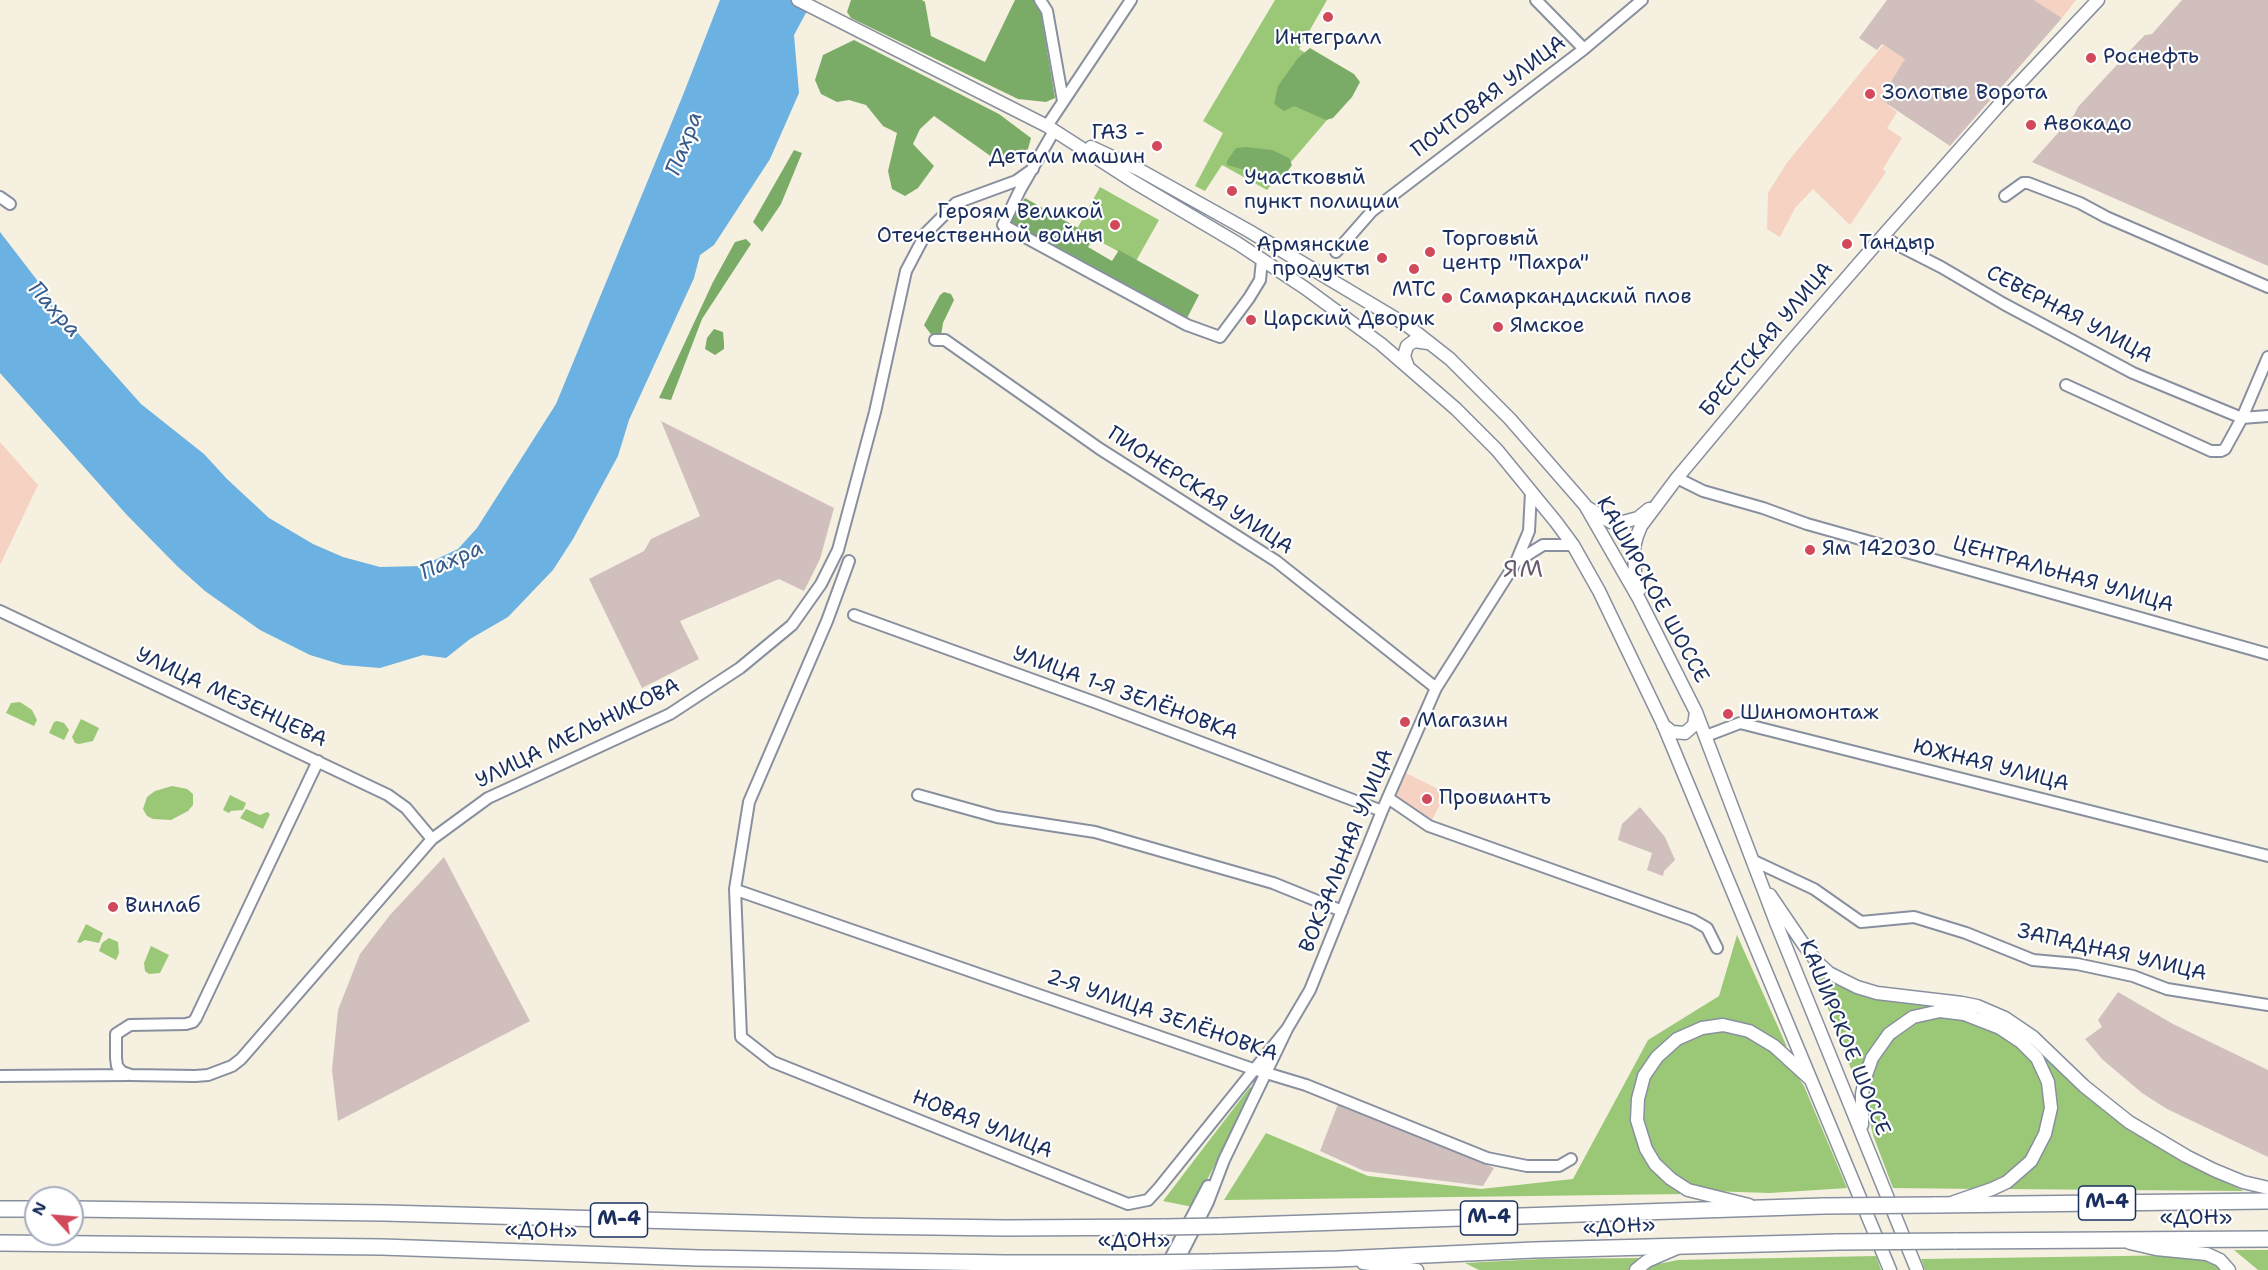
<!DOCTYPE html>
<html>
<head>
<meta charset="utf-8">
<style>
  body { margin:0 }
  #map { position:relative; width:2268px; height:1270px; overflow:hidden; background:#f5f0e0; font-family:"Shantell Sans",sans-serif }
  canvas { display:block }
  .north { position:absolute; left:24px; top:1186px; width:60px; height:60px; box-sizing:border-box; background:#fff; border:2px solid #a4acbf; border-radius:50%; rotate:296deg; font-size:16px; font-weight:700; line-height:24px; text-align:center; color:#1b2f5e }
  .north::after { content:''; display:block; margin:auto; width:21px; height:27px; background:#d1495b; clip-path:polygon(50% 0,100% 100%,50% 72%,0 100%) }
</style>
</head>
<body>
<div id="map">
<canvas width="2268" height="1270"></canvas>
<div class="north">N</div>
</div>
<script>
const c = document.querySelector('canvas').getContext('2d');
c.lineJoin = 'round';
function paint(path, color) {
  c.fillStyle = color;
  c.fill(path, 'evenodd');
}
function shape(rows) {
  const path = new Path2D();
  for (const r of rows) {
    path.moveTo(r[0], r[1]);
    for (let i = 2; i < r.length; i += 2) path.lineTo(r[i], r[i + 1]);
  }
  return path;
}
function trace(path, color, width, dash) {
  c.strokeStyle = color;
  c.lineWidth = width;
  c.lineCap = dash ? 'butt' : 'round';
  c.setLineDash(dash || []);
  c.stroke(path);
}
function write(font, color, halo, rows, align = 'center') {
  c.font = font + ' "Shantell Sans",sans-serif';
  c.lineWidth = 4.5;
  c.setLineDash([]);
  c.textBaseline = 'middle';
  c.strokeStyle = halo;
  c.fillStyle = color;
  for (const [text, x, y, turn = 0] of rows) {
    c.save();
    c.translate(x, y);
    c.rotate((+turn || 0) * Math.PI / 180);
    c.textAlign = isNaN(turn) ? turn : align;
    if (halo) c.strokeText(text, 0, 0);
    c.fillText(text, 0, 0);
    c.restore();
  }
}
paint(shape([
  [2034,0,2076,0,2062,18],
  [1883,45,1905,59,1880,99,1897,112,1887,128,1902,138,1883,169,1886,172,1850,225,1813,189,1795,208,1780,237,1767,229,1768,193,1786,164],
  [0,442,38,485,0,565],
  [1406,773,1446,793,1432,820,1396,796]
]), '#f6d2c3');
paint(shape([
  [1887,0,2034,0,2062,18,1950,146,1880,99,1905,59,1882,44,1877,50,1859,38],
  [2182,0,2268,0,2268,266,2032,162,2074,115,2078,107,2138,42,2145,35,2152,34],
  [661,421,834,508,820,559,804,591,779,579,680,621,699,659,642,688,589,579,644,551,651,539,700,516],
  [1640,807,1665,837,1675,860,1664,871,1663,876,1647,870,1652,853,1618,840,1622,824],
  [444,857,530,1021,338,1121,332,1070,338,1010,360,954,390,915],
  [2118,992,2173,1024,2268,1070,2268,1157,2167,1109,2142,1093,2102,1059,2085,1039,2102,1027,2098,1020],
  [1338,1104,1382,1121,1494,1168,1483,1186,1364,1171,1320,1151]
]), '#d1bfbd');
paint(shape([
  [1275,0,1327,0,1299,49,1357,85,1267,190,1222,165,1205,191,1195,186,1223,133,1203,121],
  [1100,187,1159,220,1136,261,1077,229],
  [20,702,32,710,37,720,34,726,6,713,11,703],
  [81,719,99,728,93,741,79,744,75,743,72,737],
  [57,721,64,723,69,730,64,740,49,733,54,722],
  [172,786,187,789,193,794,193,805,188,811,171,820,153,819,147,816,143,809,147,797,155,791],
  [230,795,246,803,243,810,231,811,229,813,223,810],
  [246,809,260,815,267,812,270,814,263,829,240,818],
  [86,924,103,933,99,943,85,940,80,943,77,942],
  [1737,935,1787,1047,1758,1032,1692,1026,1669,1038,1651,1055,1643,1067,1635,1088,1632,1102,1631,1119,1642,1153,1684,1194,1224,1200,1266,1133,1368,1176,1481,1189,1573,1179,1648,1040,1719,996],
  [109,938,118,942,119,953,116,960,99,951,102,943],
  [151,946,169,955,160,973,149,974,145,971,144,963],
  [1809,958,1826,976,1858,994,1874,998,1934,1006,1904,1016,1882,1034,1870,1052,1857,1085],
  [1953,1016,2006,1035,2029,1056,2041,1077,2046,1104,2041,1134,2027,1159,1997,1183,1978,1189,1893,1188,1873,1135,1866,1105,1867,1089,1881,1049,1900,1029,1926,1018],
  [1733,1030,1760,1042,1790,1065,1804,1086,1847,1188,1770,1193,1709,1191,1684,1183,1654,1156,1641,1121,1643,1093,1653,1068,1671,1048,1706,1031],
  [2035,1046,2090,1100,2139,1134,2200,1170,2244,1191,2005,1189,2043,1150,2047,1066],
  [1250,1087,1254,1089,1193,1207,1163,1201],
  [2234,1250,2268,1250,2268,1270,2258,1270],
  [2187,1255,2211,1261,2224,1270,1925,1270,1921,1259],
  [1876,1256,1881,1270,1641,1270,1648,1266,1678,1260],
  [1639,1258,1628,1270,1479,1270,1465,1263,1541,1259]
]), '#9ac876');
paint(shape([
  [851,0,922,0,925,2,931,36,985,62,1015,0,1036,0,1040,8,1055,98,1046,102,1018,99,851,18,847,12],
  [854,40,999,114,1031,138,1028,149,999,162,934,116,920,129,913,144,934,166,918,188,905,196,892,189,888,171,897,133,883,126,866,105,849,100,837,102,821,94,815,80,823,55],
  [1310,48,1354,74,1360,82,1352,97,1333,118,1326,120,1294,106,1284,111,1274,104,1278,86,1298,58],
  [1246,147,1272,150,1289,158,1292,165,1285,175,1279,180,1262,173,1255,175,1241,169,1227,165,1227,161,1236,148],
  [794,150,802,153,781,204,762,232,753,222],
  [1025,198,1094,237,1088,247,1112,261,1119,250,1199,295,1186,320,1060,251,1011,222],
  [746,239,751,244,702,319,671,400,659,398,713,282,735,242],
  [944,292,951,294,954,300,943,323,941,336,933,337,924,325,940,295],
  [714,329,723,332,724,343,724,349,715,355,705,349,707,338]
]), '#7bac67');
paint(shape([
  [720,0,813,0,794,35,799,93,770,159,714,245,700,255,694,278,629,420,618,456,573,539,553,570,508,617,470,639,446,658,423,655,380,668,343,665,310,655,260,630,205,591,177,566,126,514,0,373,0,232,77,332,141,404,204,454,227,479,269,518,313,544,343,557,380,567,422,566,458,549,477,528,556,404,683,95]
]), '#6bb1e1');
const minor = shape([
  [1040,0,1047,11,1063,101],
  [1536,0,1584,49],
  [1047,126,1131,0],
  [1054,131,1020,190,1003,225,1187,325,1220,337,1249,298,1260,280,1262,260],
  [2005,196,2023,183,2028,183,2080,203,2106,217,2268,287],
  [0,197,10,204],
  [1882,237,1941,267,2004,304,2133,373,2242,418,2268,416],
  [1336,252,1372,211,1584,49,1642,0],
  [935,340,945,340,1100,449,1276,561,1436,688],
  [2066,385,2211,451,2221,451,2225,449,2242,418,2268,357],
  [1677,478,1703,491,1763,508,1807,524,2268,654],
  [849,561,827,621,749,802,735,889,741,1037,773,1062,1128,1204,1148,1200,1159,1188,1287,1029],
  [1516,562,1543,545,1573,545],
  [0,611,388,795,406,808,432,839],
  [854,615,1097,703,1382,811],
  [1706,736,1740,723,2268,856],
  [318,761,196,1018,193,1022,186,1024,130,1025,116,1034,116,1058,117,1066,122,1072,131,1075,195,1076,208,1075,232,1066,241,1059,432,839,488,798,670,714,740,668,792,625,821,584,838,550,875,412,906,271,926,233,956,203,1016,181,1033,169],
  [918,795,997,817,1095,832,1273,883,1342,911],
  [1388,798,1429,826,1693,920,1707,928,1717,948],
  [1752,860,1814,889,1861,922,1914,917,1966,933,2033,960,2077,964,2133,976,2167,989,2268,1005],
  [739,891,1253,1069,1306,1085,1487,1158,1527,1166,1559,1166,1571,1159],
  [0,1076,128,1075],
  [1175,1267,1208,1202,1224,1160,1287,1029,1310,990,1382,811,1436,688,1516,562,1529,531,1531,492],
  [1165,1268,1208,1186]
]);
const major = shape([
  [798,0,1047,126,1134,182,1237,243,1305,288,1381,344,1456,409,1497,450,1556,522,1573,545,1599,591,1663,724,1890,1270],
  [1091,147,1138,169,1249,231,1408,326,1450,359,1510,419,1585,505,1639,599,1696,712,1777,925,1917,1270],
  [1408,367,1404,356,1407,346,1414,341,1428,343],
  [1588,508,1611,522,1623,522,1638,518,1649,509],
  [1640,589,1635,574,1634,547,1637,536,1641,526,1677,478,1789,344,1882,237,1999,105,2098,0],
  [1663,725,1672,732,1685,733,1694,725,1696,712],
  [1770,895,1804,945,1817,962,1829,973,1857,987,1877,993,1962,1003,1977,1006,2005,1018,2033,1037,2084,1086,2129,1122,2186,1156,2214,1170,2243,1182,2268,1188],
  [1862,1125,1862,1094,1866,1075,1872,1058,1889,1034,1913,1017,1940,1011,1964,1014,2000,1028,2021,1042,2037,1058,2048,1082,2051,1108,2045,1134,2031,1161,2007,1182,1992,1189,1954,1202],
  [1749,1205,1688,1190,1671,1179,1655,1164,1646,1149,1637,1120,1638,1099,1644,1076,1657,1057,1677,1039,1702,1028,1723,1025,1749,1031,1774,1046,1809,1078],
  [2130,1243,2156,1249,2207,1254,2220,1260,2229,1270],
  [1363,1263,1417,1270],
  [1636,1270,1647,1261,1677,1248]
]);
const highway = shape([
  [1934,1205,2268,1201],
  [0,1209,36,1209],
  [72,1209,384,1213,862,1226,1006,1228,1165,1227],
  [1219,1226,1823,1206],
  [1954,1241,2268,1239],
  [0,1243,382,1247,699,1258,1005,1263,1141,1263],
  [1210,1262,1338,1259,1534,1250,1837,1242]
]);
trace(minor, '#88909f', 14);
trace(major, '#88909f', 15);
trace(highway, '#88909f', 18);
trace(minor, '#fff', 10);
trace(major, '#fff', 12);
trace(highway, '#fff', 15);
const highwayBridge = shape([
  [1823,1206,1934,1205],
  [1165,1227,1219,1226],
  [1837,1242,1954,1241],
  [1141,1263,1210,1262]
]);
trace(highwayBridge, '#88909f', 18, []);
trace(highwayBridge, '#fff', 15);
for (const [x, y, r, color] of [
  [1328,17,6,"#d1495b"],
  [2091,58,6,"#d1495b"],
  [1870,94,6,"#d1495b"],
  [2031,125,6,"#d1495b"],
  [1157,146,6,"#d1495b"],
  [1232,191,6,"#d1495b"],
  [1115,225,6,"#d1495b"],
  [1847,244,6,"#d1495b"],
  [1430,252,6,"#d1495b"],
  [1382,258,6,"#d1495b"],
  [1414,269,6,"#d1495b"],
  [1447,298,6,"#d1495b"],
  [1251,320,6,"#d1495b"],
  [1498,327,6,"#d1495b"],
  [1810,550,6,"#d1495b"],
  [1728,714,6,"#d1495b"],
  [1405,722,6,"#d1495b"],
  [1427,799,6,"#d1495b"],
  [113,907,6,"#d1495b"]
]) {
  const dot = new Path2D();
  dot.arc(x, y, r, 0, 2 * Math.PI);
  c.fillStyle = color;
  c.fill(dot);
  trace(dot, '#fff', 2);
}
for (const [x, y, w] of [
  [2107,1203,57],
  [1489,1218,57],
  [619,1220,57]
]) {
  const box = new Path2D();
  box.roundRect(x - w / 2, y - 17, w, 34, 4.5);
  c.fillStyle = '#fff';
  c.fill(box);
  trace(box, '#1b2f5e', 1.5);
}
write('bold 20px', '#1b2f5e', null, [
  ["М-4",2107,1203],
  ["М-4",1489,1218],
  ["М-4",619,1220]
]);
write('21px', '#1b2f5e', '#fff', [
  ["Интегралл",1328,39,"center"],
  ["Роснефть",2103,58],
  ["Золотые Ворота",1882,94],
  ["Авокадо",2043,125],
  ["ГАЗ -",1145,134,"right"],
  ["Детали машин",1145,158,"right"],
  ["Участковый",1244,179],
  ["пункт полиции",1244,203],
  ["Героям Великой",1103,213,"right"],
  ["Отечественной войны",1103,237,"right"],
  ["Торговый",1442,240],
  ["центр \"Пахра\"",1442,264],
  ["Тандыр",1859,244],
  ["Армянские",1370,246,"right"],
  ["продукты",1370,270,"right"],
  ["МТС",1414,291,"center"],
  ["Самаркандиский плов",1459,298],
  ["Царский Дворик",1263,320],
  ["Ямское",1510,327],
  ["Ям 142030",1822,550],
  ["Шиномонтаж",1740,714],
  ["Магазин",1417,722],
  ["Провиантъ",1439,799],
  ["Винлаб",125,907]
], 'left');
write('21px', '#1b2f5e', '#fff', [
  ["ПОЧТОВАЯ УЛИЦА",1489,97,-37],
  ["СЕВЕРНАЯ УЛИЦА",2069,315,28],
  ["БРЕСТСКАЯ УЛИЦА",1767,340,-50],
  ["ПИОНЕРСКАЯ УЛИЦА",1200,491,33],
  ["ЦЕНТРАЛЬНАЯ УЛИЦА",2063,575,16],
  ["КАШИРСКОЕ ШОССЕ",1652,590,61],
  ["УЛИЦА 1-Я ЗЕЛЁНОВКА",1125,694,20],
  ["УЛИЦА МЕЗЕНЦЕВА",231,698,25],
  ["УЛИЦА МЕЛЬНИКОВА",578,734,-26],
  ["ЮЖНАЯ УЛИЦА",1991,766,14],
  ["ВОКЗАЛЬНАЯ УЛИЦА",1347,851,-68],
  ["ЗАПАДНАЯ УЛИЦА",2112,953,13],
  ["2-Я УЛИЦА ЗЕЛЁНОВКА",1162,1016,19],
  ["КАШИРСКОЕ ШОССЕ",1844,1038,68],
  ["НОВАЯ УЛИЦА",982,1125,22],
  ["«ДОН»",2196,1219],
  ["«ДОН»",1619,1227,-2],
  ["«ДОН»",541,1231,2],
  ["«ДОН»",1134,1242]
]);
write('italic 22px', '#375c8c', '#fff', [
  ["Пахра",685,144,-69],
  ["Пахра",54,310,48],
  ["Пахра",452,561,-24]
]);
c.letterSpacing = '1.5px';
write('24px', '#695a6e', '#fff', [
  ["ЯМ",1524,571]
]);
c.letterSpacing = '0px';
</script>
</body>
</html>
